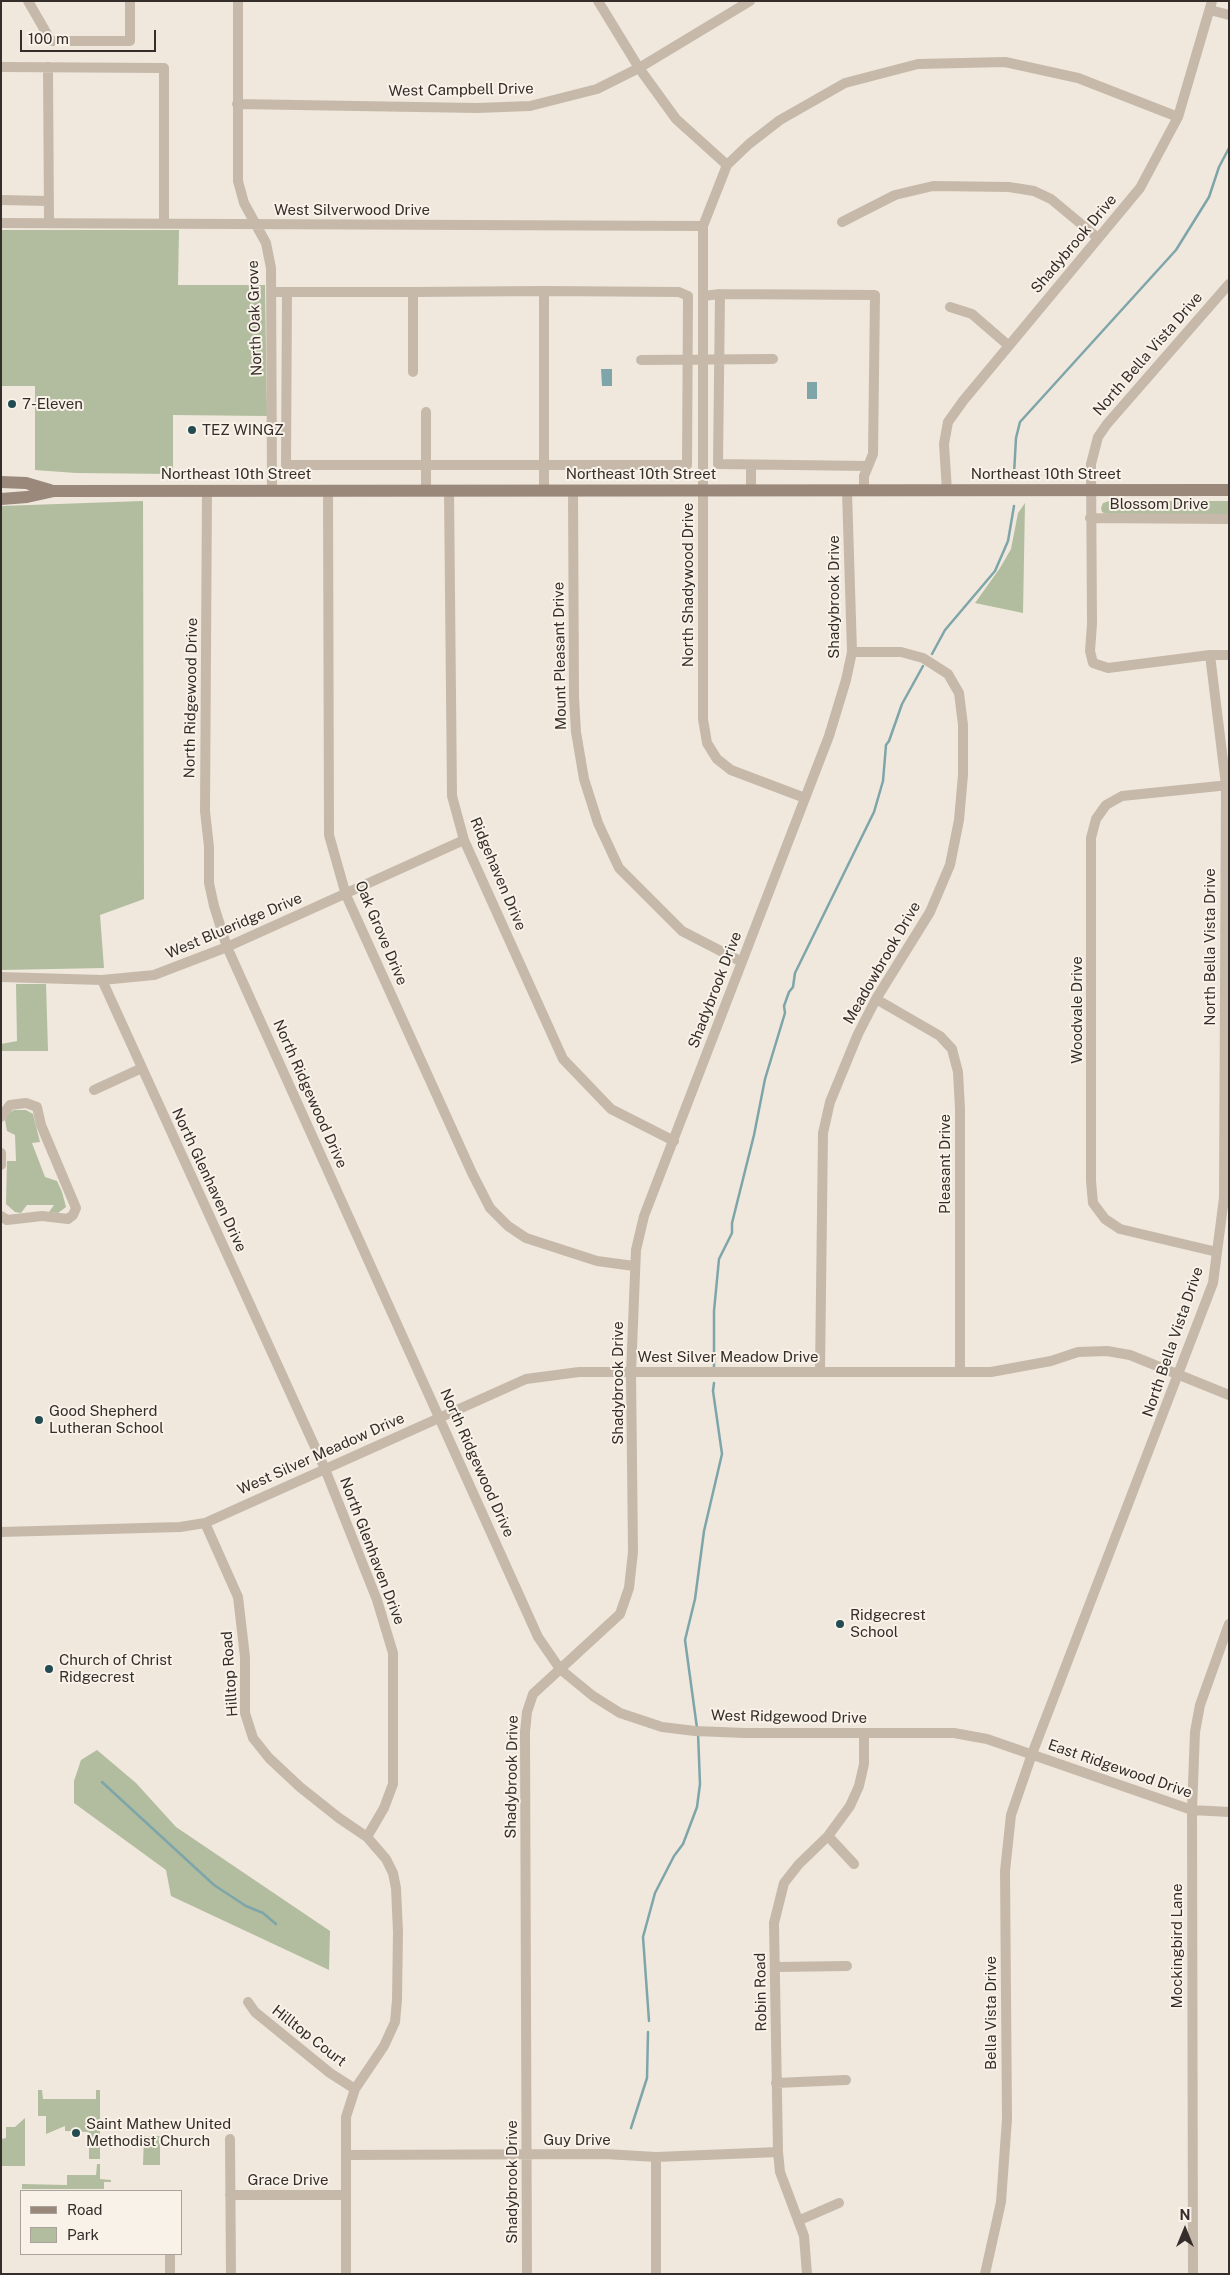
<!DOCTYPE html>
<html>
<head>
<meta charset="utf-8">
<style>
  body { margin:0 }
  #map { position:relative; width:1230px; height:2275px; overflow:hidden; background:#f0e8dd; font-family:"Public Sans",sans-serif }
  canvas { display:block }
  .frame { position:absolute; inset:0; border:2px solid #352d29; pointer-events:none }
  .legend { position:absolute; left:20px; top:2190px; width:162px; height:65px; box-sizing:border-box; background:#f8f2e9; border:1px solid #aaa39c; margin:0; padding:6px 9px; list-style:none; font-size:15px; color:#352d29 }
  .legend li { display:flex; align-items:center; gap:10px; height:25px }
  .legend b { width:25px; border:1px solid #aaa39c }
  .north { position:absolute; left:1160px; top:2205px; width:50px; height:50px; -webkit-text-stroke:4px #f8f2e9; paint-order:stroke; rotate:0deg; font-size:14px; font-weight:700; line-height:20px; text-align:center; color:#352d29 }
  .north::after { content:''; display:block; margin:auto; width:18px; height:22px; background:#352d29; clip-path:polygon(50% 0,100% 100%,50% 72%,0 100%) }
  .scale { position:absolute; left:20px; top:30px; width:136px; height:22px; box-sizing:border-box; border:2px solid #352d29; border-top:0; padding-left:6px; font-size:15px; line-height:18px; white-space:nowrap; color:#352d29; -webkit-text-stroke:4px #f8f2e9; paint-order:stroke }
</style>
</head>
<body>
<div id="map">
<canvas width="1230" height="2275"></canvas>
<div class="frame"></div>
<ul class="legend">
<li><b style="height:6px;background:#9a887b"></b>Road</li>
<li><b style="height:14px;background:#b1bd9e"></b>Park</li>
</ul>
<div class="north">N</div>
<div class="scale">100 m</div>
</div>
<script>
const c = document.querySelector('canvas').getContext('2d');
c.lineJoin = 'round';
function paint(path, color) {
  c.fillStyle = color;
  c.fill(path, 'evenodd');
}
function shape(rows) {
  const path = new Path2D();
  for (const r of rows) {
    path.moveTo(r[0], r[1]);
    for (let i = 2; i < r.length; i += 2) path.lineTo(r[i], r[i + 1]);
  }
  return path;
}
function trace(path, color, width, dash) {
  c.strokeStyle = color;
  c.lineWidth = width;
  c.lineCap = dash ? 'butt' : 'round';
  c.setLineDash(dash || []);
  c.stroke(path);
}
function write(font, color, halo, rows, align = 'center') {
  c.font = font + ' "Public Sans",sans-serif';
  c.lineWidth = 4;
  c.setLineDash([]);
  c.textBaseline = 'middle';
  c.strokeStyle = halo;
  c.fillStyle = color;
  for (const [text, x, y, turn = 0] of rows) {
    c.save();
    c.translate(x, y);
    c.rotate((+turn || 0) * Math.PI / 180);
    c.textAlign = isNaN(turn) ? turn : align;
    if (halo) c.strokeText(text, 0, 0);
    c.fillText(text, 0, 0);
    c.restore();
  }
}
paint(shape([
  [1,230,179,230,178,285,265,285,267,416,173,415,173,474,76,473,35,470,35,386,1,386],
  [143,501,144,899,100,915,104,968,1,970,1,506],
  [1109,501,1229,501,1229,515,1106,514,1102,512,1101,508,1103,503],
  [1025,503,1023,613,975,603,1000,568,1011,549,1018,513],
  [16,984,46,984,48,1051,1,1051,1,1044,17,1041],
  [14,1110,26,1110,33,1114,40,1142,32,1143,45,1177,57,1181,62,1192,66,1207,58,1213,49,1212,54,1205,27,1205,21,1213,15,1212,6,1204,7,1161,16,1161,15,1135,7,1131,5,1120,9,1113],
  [97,1750,136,1783,176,1827,330,1931,329,1970,171,1896,166,1870,74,1803,74,1781,81,1760],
  [38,2090,42,2090,43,2099,96,2099,96,2090,100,2090,100,2159,89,2159,89,2132,65,2131,65,2126,46,2134,46,2116,38,2116],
  [25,2118,25,2166,1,2166,1,2139,6,2138,6,2127,15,2127],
  [144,2136,160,2136,160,2165,143,2165],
  [97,2164,100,2164,100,2179,111,2180,111,2182,104,2182,104,2189,22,2189,22,2184,67,2185,67,2175,96,2175]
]), '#b1bd9e');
paint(shape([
  [601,369,612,369,612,386,602,386],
  [807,382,817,382,817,399,807,399]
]), '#7ea5aa');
trace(shape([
  [1014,474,1016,438,1020,422,1176,250,1209,197,1219,167,1229,148],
  [932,654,945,630,995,571,1008,541,1014,506],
  [714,1367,714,1311,719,1259,732,1233,732,1223,754,1135,765,1079,785,1013,784,1006,789,992,793,987,795,973,874,812,883,781,886,745,889,741,902,704,923,666],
  [697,1728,685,1640,695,1599,704,1531,722,1454,713,1391,714,1383],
  [102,1782,214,1885,246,1906,263,1913,276,1924],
  [649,2021,643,1937,655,1893,674,1856,683,1844,697,1807,700,1784,698,1733],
  [631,2128,647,2078,648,2032]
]), '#7ea5aa', 2.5);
trace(shape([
  [28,1,51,41,130,41,130,1],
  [238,1,238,181,244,203,266,243,271,268,272,490],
  [598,1,639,68,676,119,727,165],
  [1210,10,1229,15],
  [1,67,164,68,164,224],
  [48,67,49,223],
  [237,104,477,108,530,106,597,89,639,68,750,1],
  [1,200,48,201],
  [842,222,895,195,933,186,1009,187,1034,191,1051,199,1098,238],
  [1,223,703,226],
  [544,291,544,491],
  [272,292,413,292,544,291,679,292,688,296,687,465,286,465,287,292],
  [720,294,718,464,867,466],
  [703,296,720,294,875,295,873,454,864,476,864,491],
  [950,307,972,314,1009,346],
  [641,360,773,359],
  [413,372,413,292],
  [207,490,205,811,209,847,209,883,214,906,227,947,538,1637,560,1669,593,1696,620,1713,662,1727,695,1731,745,1733,954,1733,987,1739,1192,1810,1229,1812],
  [328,490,329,835,346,895,472,1173,490,1208,508,1226,526,1238,597,1261,634,1266],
  [426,490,426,412],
  [449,490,452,796,464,840,563,1059,611,1109,674,1141],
  [573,490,574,697,576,732,584,779,598,823,619,868,682,931,742,962],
  [751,491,751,465],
  [947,491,944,444,948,422,963,401,1140,188,1178,117,1212,1],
  [1090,518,1229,519],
  [1210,655,1229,655],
  [805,798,731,770,717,759,707,743,703,719,703,226,727,165,749,144,780,120,845,83,918,64,1005,62,1078,78,1178,117],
  [1,977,102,980,154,975,227,947,464,840],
  [102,980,325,1469,377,1600,393,1653,393,1784,384,1808,367,1837,386,1859,393,1873,396,1888,398,1932,397,2000,395,2022,384,2046,355,2089,346,2117,346,2274],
  [876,999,940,1036,952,1049,958,1072,960,1109,960,1371],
  [94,1090,142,1068],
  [1,1117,10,1105,26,1103,37,1107,41,1125,76,1208,73,1215,68,1219,42,1216,7,1220,1,1216],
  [1,1153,1,1165],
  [1217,1252,1120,1229,1105,1219,1093,1203,1091,1181,1091,838,1096,819,1106,805,1122,796,1229,785],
  [820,1372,823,1133,830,1102,858,1034,876,999,930,912,950,865,959,820,963,775,963,725,959,693,948,674,923,658,901,652,852,652],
  [205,1523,238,1597,245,1657,245,1713,253,1738,269,1758,300,1787,339,1818,367,1837],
  [1,1532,180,1527,205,1523,526,1379,579,1372,991,1372,1051,1361,1078,1352,1107,1351,1130,1355,1229,1395],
  [828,1836,854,1864],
  [776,1967,847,1966],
  [248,2002,255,2012,330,2073,355,2089],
  [776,2083,846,2080],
  [230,2139,231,2274],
  [346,2155,605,2154,656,2157,778,2152],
  [230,2195,345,2195],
  [800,2220,839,2203],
  [170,2254,170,2274],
  [527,2274,525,1732,527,1712,533,1694,620,1614,629,1588,633,1552,631,1373,636,1250,644,1216,829,736,846,680,852,652,847,491],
  [656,2274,656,2157],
  [807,2274,804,2236,780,2172,778,2152,774,1923,784,1883,799,1864,828,1836,850,1806,859,1786,864,1764,864,1733],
  [985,2274,1001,2202,1007,2119,1005,1871,1011,1815,1032,1754,1213,1283,1224,1198,1226,785,1210,655,1108,668,1093,663,1090,651,1092,624,1091,464,1098,437,1107,424,1229,284],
  [1193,2274,1192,1810,1195,1732,1200,1705,1229,1624]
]), '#c6b9aa', 10);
trace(shape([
  [1,482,26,483,50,490],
  [1,499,27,497,54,491,1229,490]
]), '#9a887b', 12);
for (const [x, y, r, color] of [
  [12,404,5,"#224c52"],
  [192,430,5,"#224c52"],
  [39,1420,5,"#224c52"],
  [840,1624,5,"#224c52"],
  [49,1669,5,"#224c52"],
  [76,2133,5,"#224c52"]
]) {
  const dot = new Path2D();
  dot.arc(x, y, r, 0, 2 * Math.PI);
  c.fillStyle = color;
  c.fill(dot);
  trace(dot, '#f8f2e9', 2);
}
write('15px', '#352d29', '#f8f2e9', [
  ["West Campbell Drive",461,90,-1],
  ["West Silverwood Drive",352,210],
  ["Shadybrook Drive",1074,244,-50],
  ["North Oak Grove",255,318,-92],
  ["North Bella Vista Drive",1148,354,-49],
  ["Northeast 10th Street",236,474],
  ["Northeast 10th Street",641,474],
  ["Northeast 10th Street",1046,474],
  ["Blossom Drive",1159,504],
  ["North Shadywood Drive",688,585,-90],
  ["Shadybrook Drive",834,597,-90],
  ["Mount Pleasant Drive",560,656,-91],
  ["North Ridgewood Drive",191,698,-89],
  ["Ridgehaven Drive",498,874,67],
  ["West Blueridge Drive",234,926,-23],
  ["Oak Grove Drive",381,933,67],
  ["North Bella Vista Drive",1210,947,-90],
  ["Meadowbrook Drive",882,963,-60],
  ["Shadybrook Drive",715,990,-69],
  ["Woodvale Drive",1077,1010,-90],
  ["North Ridgewood Drive",310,1094,66],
  ["Pleasant Drive",945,1164,-90],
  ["North Glenhaven Drive",209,1180,65],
  ["North Bella Vista Drive",1173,1342,-71],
  ["West Silver Meadow Drive",728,1357],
  ["Shadybrook Drive",618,1383,-90],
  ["West Silver Meadow Drive",321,1454,-24],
  ["North Ridgewood Drive",477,1463,66],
  ["North Glenhaven Drive",372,1551,69],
  ["Hilltop Road",230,1674,-94],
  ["West Ridgewood Drive",789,1717,1],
  ["East Ridgewood Drive",1120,1769,19],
  ["Shadybrook Drive",512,1777,-89],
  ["Mockingbird Lane",1177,1946,-90],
  ["Robin Road",761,1992,-91],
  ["Bella Vista Drive",991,2013,-90],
  ["Hilltop Court",309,2036,38],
  ["Guy Drive",577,2140],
  ["Grace Drive",288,2180],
  ["Shadybrook Drive",512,2182,-90]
]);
write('15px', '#352d29', '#f8f2e9', [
  ["7-Eleven",22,404],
  ["TEZ WINGZ",202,430],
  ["Good Shepherd",49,1411],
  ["Lutheran School",49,1428],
  ["Ridgecrest",850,1615],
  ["School",850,1632],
  ["Church of Christ",59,1660],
  ["Ridgecrest",59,1677],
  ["Saint Mathew United",86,2124],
  ["Methodist Church",86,2141]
], 'left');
</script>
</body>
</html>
